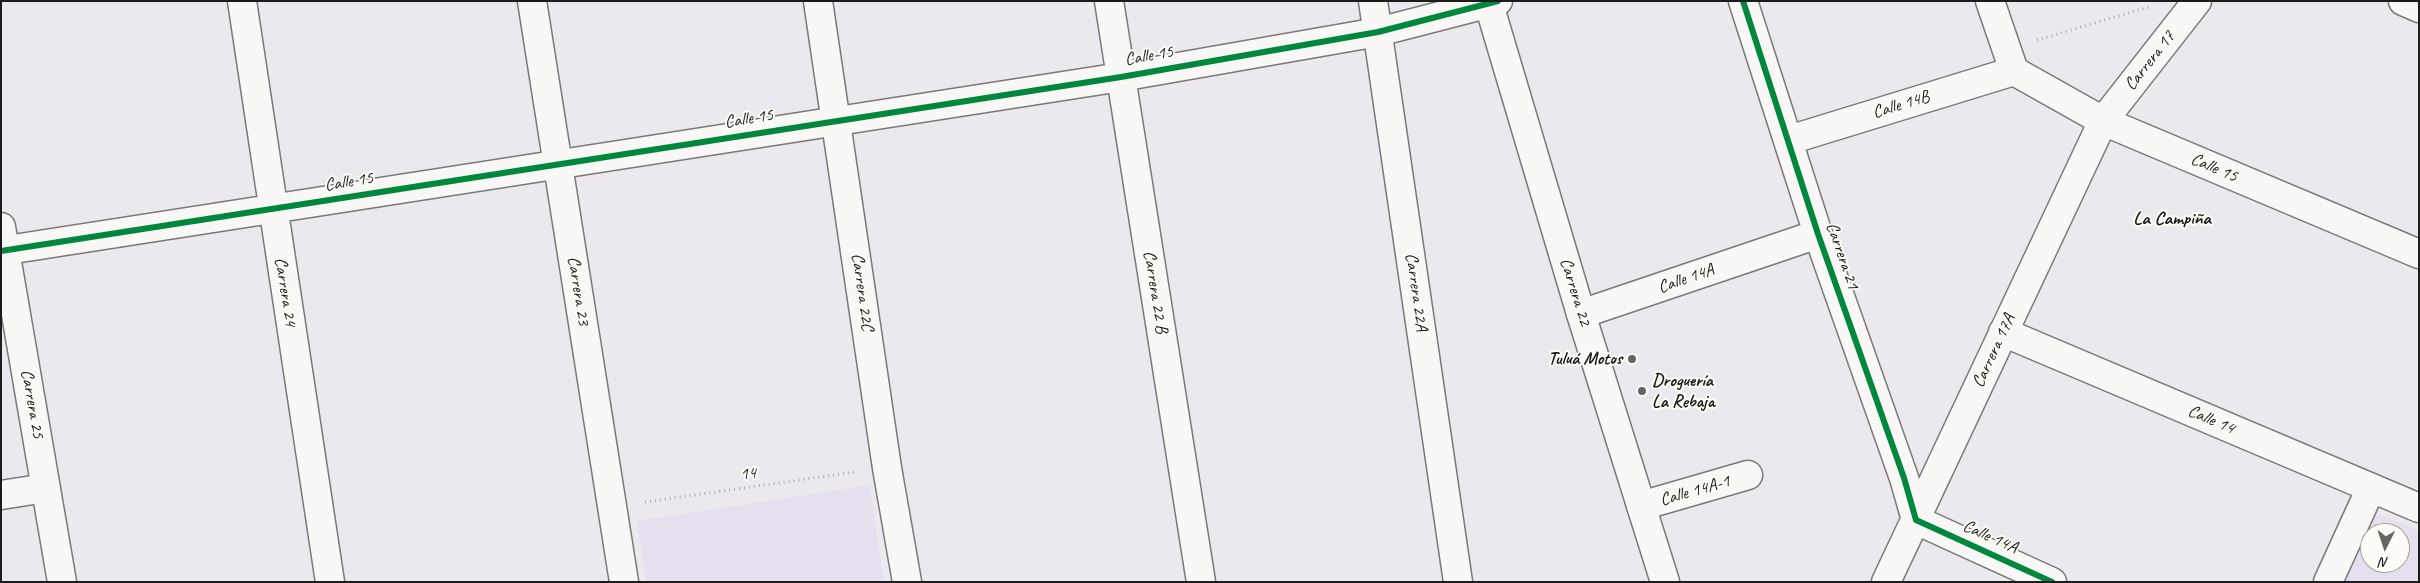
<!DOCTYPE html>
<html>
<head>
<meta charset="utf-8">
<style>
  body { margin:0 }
  #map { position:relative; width:2420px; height:583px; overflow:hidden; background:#ece9ee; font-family:Caveat,sans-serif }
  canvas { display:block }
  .frame { position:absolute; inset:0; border:2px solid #1c1c1c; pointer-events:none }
  .north { position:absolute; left:2360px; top:523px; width:50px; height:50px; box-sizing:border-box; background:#fdfcf7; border:1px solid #a3a29f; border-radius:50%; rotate:184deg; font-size:14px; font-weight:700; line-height:20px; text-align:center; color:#1c1c1c }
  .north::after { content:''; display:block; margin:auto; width:18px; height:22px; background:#656466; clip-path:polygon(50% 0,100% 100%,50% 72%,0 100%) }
</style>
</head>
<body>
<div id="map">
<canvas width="2420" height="583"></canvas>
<div class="frame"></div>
<div class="north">N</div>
</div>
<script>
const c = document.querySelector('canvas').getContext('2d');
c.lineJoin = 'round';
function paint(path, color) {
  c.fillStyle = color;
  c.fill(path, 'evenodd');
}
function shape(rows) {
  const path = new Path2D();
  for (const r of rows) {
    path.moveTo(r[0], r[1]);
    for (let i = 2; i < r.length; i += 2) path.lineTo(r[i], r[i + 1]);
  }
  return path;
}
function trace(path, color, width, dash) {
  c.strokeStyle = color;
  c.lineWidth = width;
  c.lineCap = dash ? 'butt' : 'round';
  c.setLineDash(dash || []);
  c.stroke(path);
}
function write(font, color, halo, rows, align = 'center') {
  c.font = font + ' Caveat,sans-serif';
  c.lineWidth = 4;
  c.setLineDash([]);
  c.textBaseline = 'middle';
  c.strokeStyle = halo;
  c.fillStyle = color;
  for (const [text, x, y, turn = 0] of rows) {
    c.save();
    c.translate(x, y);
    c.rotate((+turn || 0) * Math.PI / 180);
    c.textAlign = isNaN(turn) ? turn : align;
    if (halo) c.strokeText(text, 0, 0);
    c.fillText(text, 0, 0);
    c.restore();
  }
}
paint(shape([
  [870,485,884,582,646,582,637,521],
  [2369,510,2419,530,2419,582,2338,582],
  [2370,533,2400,533,2400,563,2370,563]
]), '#e6dfed');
const street = shape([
  [242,1,330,582],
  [818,1,887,468,907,582],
  [1109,1,1201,582],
  [1373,1,1458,582],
  [1743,1,1818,234,1904,478,1916,520,2052,582],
  [1990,1,2014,71],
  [2403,1,2419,8],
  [2014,71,2103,121,2419,254],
  [1789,140,2014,71],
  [1,227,62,582],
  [1,251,1121,77,1378,32,1498,1],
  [1581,314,1818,234],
  [2003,332,2419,508],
  [1,495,46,488],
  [1641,506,1748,475],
  [1886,582,2103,121,2197,1],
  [2328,582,2371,488]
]);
const secondary = shape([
  [532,1,624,582],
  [1488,1,1581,314,1665,582]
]);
trace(street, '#7a787a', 31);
trace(secondary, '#7a787a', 31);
trace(shape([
  [2037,40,2149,7],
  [645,502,855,472]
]), '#adacac', 3, [1, 4]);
trace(street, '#f9f8f7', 28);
trace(secondary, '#f9f8f7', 28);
trace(shape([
  [1743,1,1818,234,1904,478,1916,520,2052,582],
  [1,251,1121,77,1378,32,1498,1]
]), '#00873e', 6);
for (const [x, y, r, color] of [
  [1632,359,5,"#656466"],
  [1642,391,5,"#656466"]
]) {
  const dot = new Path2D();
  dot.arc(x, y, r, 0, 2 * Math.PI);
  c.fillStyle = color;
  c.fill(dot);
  trace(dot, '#fdfcf7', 2);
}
write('18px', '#1c1c1c', '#fdfcf7', [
  ["Calle 15",1149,56,-10],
  ["Carrera 17",2150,61,-52],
  ["Calle 14B",1901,105,-17],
  ["Calle 15",749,119,-9],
  ["Calle 15",2214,168,23],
  ["Calle 15",349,182,-9],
  ["Carrera 21",1842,256,71],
  ["Calle 14A",1686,279,-19],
  ["Carrera 23",578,291,81],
  ["Carrera 24",285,292,81],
  ["Carrera 22C",862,292,82],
  ["Carrera 22 B",1155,292,81],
  ["Carrera 22A",1416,292,82],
  ["Carrera 22",1575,292,73],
  ["Carrera 17A",1994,351,-65],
  ["Carrera 25",32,404,80],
  ["Calle 14",2211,420,23],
  ["14",748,474,-8],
  ["Calle 14A-1",1695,491,-16],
  ["Calle 14A",1990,537,24]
]);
write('bold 18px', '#1c1c1c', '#fdfcf7', [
  ["Tuluá Motos",1622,359],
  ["Droguería",1652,381,"left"],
  ["La Rebaja",1652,402,"left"]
], 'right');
write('bold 19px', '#1c1c1c', '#fdfcf7', [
  ["La Campiña",2172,219]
]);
</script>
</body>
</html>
